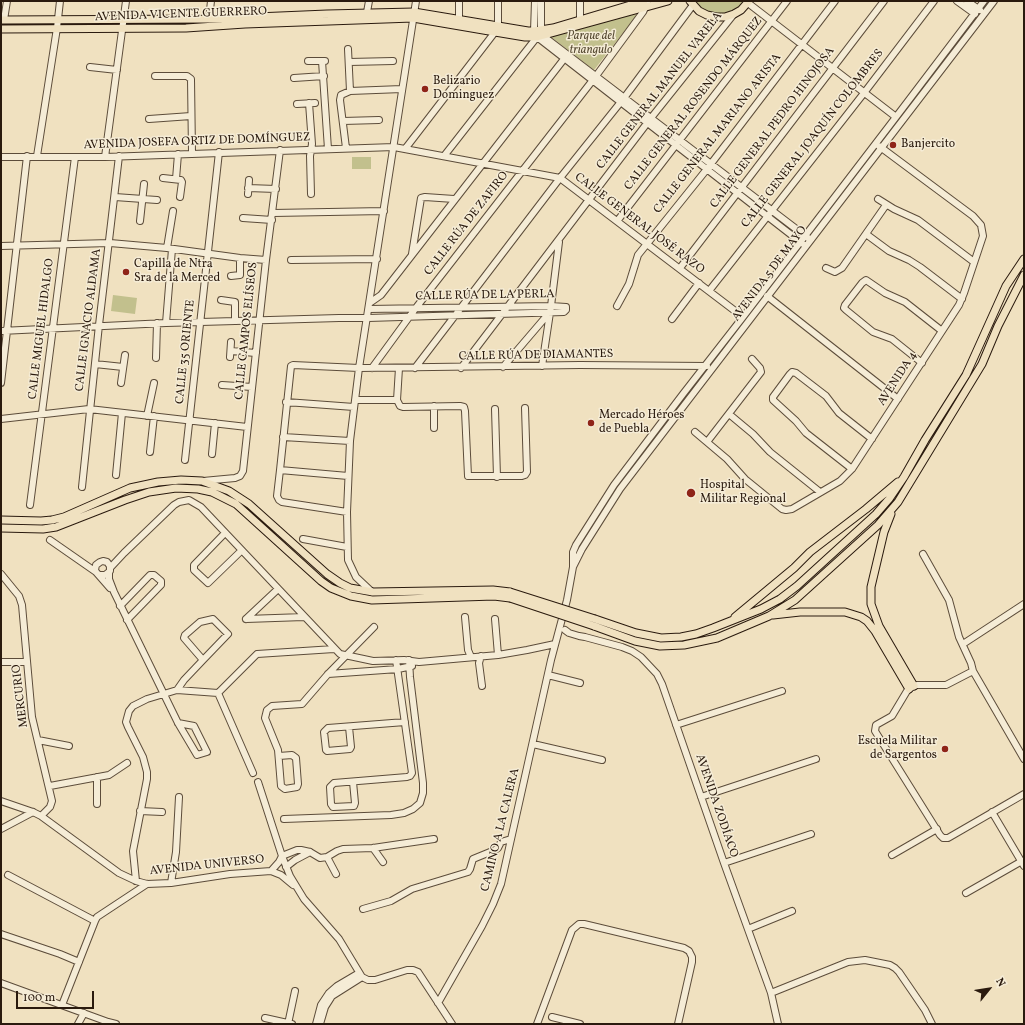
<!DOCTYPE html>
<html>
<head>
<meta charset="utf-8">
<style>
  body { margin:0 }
  #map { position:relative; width:1025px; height:1025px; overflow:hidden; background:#f0e1c0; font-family:Vollkorn,serif }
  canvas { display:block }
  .frame { position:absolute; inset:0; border:2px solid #2a1a0e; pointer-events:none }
  .north { position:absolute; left:969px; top:969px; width:40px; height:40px; -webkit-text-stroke:3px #f5ecd6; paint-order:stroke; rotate:60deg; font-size:11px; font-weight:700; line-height:16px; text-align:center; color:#2a1a0e }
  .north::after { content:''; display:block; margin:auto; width:14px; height:18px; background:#2a1a0e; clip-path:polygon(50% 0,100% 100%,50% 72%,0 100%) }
  .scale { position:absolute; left:16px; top:991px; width:78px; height:18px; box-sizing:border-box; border:2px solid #2a1a0e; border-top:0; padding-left:5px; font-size:12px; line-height:14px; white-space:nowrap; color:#2a1a0e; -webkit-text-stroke:3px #f5ecd6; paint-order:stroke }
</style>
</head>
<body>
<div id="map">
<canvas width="1025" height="1025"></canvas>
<div class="frame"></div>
<div class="north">N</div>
<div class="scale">100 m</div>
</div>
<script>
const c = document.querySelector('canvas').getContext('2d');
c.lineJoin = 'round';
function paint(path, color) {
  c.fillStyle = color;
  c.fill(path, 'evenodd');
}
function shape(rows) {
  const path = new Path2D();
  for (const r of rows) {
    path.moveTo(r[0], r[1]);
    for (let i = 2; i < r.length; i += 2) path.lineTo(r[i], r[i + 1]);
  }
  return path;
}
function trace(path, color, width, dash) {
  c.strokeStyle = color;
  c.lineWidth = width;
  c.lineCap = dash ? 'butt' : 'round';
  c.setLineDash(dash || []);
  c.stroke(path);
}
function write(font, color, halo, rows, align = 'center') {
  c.font = font + ' Vollkorn,serif';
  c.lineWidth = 3;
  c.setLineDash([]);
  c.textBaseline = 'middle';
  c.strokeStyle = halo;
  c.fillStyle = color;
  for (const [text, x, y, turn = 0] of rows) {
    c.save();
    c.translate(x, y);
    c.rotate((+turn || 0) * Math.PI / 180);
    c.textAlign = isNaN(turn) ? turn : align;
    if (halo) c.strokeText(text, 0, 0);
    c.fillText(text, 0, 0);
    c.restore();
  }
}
paint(shape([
  [695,1,747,1,741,8,722,15,712,14,702,9],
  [638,11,634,19,594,70,551,37],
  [352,157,371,157,371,169,352,169],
  [113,295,137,298,135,314,111,311]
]), '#c2c08d');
const minor = shape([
  [535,1,534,31,537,37,803,244],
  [541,1,541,30,543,36,808,238],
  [957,1,975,14],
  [967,1,980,10],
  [748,3,896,117],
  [367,12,369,1],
  [209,19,211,1],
  [4,20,7,1],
  [459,23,459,1],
  [580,23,580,1],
  [348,49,350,91],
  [308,61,325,61],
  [322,61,328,149],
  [349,62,393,61],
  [90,67,117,70],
  [155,76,187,76,191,79,192,153],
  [294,78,324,76],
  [309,103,312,144,310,156,311,194],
  [297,104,315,103],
  [149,119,191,116],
  [343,121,379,120],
  [346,148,340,100,341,95,350,91,402,89],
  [405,149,495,32,498,26,498,1],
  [37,156,57,28,60,1],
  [444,156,537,37],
  [1,157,105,157,394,147,560,178,743,317],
  [105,157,126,1],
  [163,178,181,180,182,182,180,197],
  [176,179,178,154],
  [248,188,276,189],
  [248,194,249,180],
  [115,197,157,200],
  [878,199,894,209,918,220,974,262],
  [273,213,384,211],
  [243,218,272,220],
  [618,220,787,1],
  [140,221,144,184],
  [866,234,889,251,909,260,920,267,962,299],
  [1,246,110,243,167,248,240,258,266,260],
  [167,248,173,211],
  [412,254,421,198,425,197,454,199],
  [291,260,377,259],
  [680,268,884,1],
  [826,268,835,272,842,268,886,205],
  [231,276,240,275,240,258],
  [709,291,864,93,934,1],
  [767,296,898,399],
  [221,300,235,302,235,321],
  [371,302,381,295,564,59],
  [617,306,629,284,638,255,707,169,835,1],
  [672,319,699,283],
  [166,323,172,249],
  [1,331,166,323,339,318,368,318,564,312,566,310,566,307,551,306,369,309],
  [231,351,256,353],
  [230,357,231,342],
  [156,358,157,323],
  [922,363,892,339,873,332,846,310,844,308,845,305,862,283,866,280,885,293,905,302,942,331],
  [95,364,123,367],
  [542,366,551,306,559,242],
  [503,367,550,312],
  [372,368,415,309,596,76,643,12,648,1],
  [399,368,397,400,400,406,403,407,460,406,464,407,465,411,468,476,522,476,525,475,527,472,525,408],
  [415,368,560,178,624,98,693,5],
  [461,368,651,118,734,14],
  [1,383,27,156],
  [121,383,125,355],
  [222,385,252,387],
  [355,400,397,400],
  [286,402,354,407],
  [434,406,434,428],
  [495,409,497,477],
  [729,414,753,434,770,452,820,492],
  [147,416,154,383],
  [1,419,89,409,247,427],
  [695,432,727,459,745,479,782,509,786,510,792,509,840,481,852,469,942,331,959,305,964,293,983,236,981,225,973,216,879,146],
  [283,437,350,441],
  [707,442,761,372,760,368,752,359],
  [150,452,154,416],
  [212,454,215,423],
  [185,460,219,152],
  [852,469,806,433,796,421,773,400,773,397,790,374,792,372,796,373,826,396,839,413,872,439],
  [280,470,348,476],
  [116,475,122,413],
  [203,481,235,478,240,476,243,471,266,260,280,150],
  [82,487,99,325,119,156],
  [30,505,75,157],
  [347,512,282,502,279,500,277,496,280,470,291,366,293,365,359,368,580,365,707,366],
  [225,533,194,565,194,570,208,583,241,551],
  [303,539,347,547],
  [50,540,96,572],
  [923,554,949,600,959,637,971,663,973,671,1024,759],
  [573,567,573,552,576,545,614,485,683,394,743,317,896,117,984,1],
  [110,568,124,553,174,505,179,502,189,500,201,507,340,654,373,661,404,660,419,662,498,655,527,650,555,644],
  [109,573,109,579,114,592,178,723,197,755,207,752,194,726,178,723],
  [1,574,19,596,22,605,32,717,52,801,50,807,41,816],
  [100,575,105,575,110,571,110,566,107,562,103,561,100,562,96,565,95,570,96,572,110,588],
  [372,592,356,577,348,560,347,512,350,441,359,368,416,1],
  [120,606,150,575,154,575,161,581,161,585,127,620],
  [465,617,468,650,471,657],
  [246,619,304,617],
  [246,619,278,589],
  [495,619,498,655],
  [565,630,569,633,579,636,585,637,622,647,632,651,641,657,657,674,662,684,724,863,771,993,778,1024],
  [963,644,1024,604],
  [481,656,479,663,482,686],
  [1,662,27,662],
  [973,671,946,685,917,685,912,687,907,691,892,716,876,725,875,731,940,835,943,838,948,838,1024,794],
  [328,674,398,669,412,666],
  [548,675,580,683],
  [177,690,184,680,203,660,228,634,213,619,200,622,185,635,184,638,203,660],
  [218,693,257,654,334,649],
  [218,693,253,773],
  [676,725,782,691],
  [349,727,351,747,350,749,327,751,326,750,324,732,328,728,405,722],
  [38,740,69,746],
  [533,744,602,760],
  [279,756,292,755,296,758,298,784,297,787,285,789,281,786,278,750,265,718,267,710,272,706,302,704,328,674,374,627],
  [97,777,97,804],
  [258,782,282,856,290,876,304,899,339,939,362,977,368,980,375,980,407,970,413,970,418,972,452,1024],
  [353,782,355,803,354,806,333,807,331,804,330,787,334,783,407,777,410,776,412,773,396,660],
  [50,786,109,775,127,763],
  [701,797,816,759],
  [1,801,33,812,41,816,119,873,136,881,147,884,171,883,230,874,271,871,281,875,293,885],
  [140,811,162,812],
  [992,812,1024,866],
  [284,819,391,815,404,813,413,809,420,803,423,793,423,783,410,677,409,660],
  [1,829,33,812],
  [373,848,383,862],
  [892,855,937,829],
  [327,857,337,851,343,849,373,848,434,839],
  [724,863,811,834],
  [286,867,295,860,310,852],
  [271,871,279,862,282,856,297,850,301,850,310,852,320,858,327,857,336,874],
  [8,875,95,921],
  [136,881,133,851,147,779,147,772,143,757,128,727,126,722,129,711,133,706,147,699,177,690,218,693],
  [171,883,176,852,179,797],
  [966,893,1022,861],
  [363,909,391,901,412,889,468,872,470,869,473,859,495,850,498,848,501,842,511,839],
  [748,929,792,911],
  [1,934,60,954,79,962],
  [1,983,108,1022,116,1024],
  [771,993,848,962,865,960,890,965,895,968,899,972,925,1010,932,1024],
  [438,1003,482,926,493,904,501,884,551,660,567,600,573,567,582,549,620,489,994,1],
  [62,1005,95,921,97,917,147,884],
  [552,1017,580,1024],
  [265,1018,292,1024],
  [78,1024,84,1013],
  [288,1024,295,991],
  [316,1024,321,1005,329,993,337,986,359,973],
  [320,1024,325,1007,332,996,362,977],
  [537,1024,572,930,579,924,584,924,684,948,689,951,692,957,692,962,678,1024]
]);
const major = shape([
  [690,1,699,11,707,15,716,17,725,17,734,14,741,10,749,1],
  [1,20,209,19,327,14,414,12,528,31,534,31,553,28,644,1],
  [1,29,186,28,245,24,413,18,495,32,525,37,537,37,668,1],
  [891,514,884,532,871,587,871,604,879,626,914,686],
  [1,520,41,521,52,520,64,517,130,488,158,482,181,480,202,481,229,491,249,504,327,574,340,583,350,588,373,592,493,590,510,592],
  [1,528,43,529,56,527,125,500,149,492,176,488,198,489,212,492,236,504,321,581,331,588,351,596,372,600,494,596,510,598],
  [773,615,800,612,845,612,861,617,867,621,875,631,909,689],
  [735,617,794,568,810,552,866,509,898,482],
  [595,619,636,633,661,638,681,637,696,634,713,628,761,609,780,599,797,586,876,514,889,499,904,477,925,440,966,375,1006,286,1024,259],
  [594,626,635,641,660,646,684,645,717,638,769,616,795,600,878,525,898,502,982,364,998,326,1024,275]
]);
trace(minor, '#5c4c3a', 8);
trace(major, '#2a1a0e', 9);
trace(minor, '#f5ecd6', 6);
trace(major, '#f0e1c0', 7);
const majorBridge = shape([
  [510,592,595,619],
  [510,598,594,626]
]);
trace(majorBridge, '#2a1a0e', 9, []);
trace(majorBridge, '#f0e1c0', 7);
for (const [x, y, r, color] of [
  [425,89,4,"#8f2418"],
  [893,145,4,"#8f2418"],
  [126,272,4,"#8f2418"],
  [591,423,4,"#8f2418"],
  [691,493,5,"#8f2418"],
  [945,749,4,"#8f2418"]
]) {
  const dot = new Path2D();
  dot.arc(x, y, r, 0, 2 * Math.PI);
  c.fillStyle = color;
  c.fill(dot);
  trace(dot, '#f5ecd6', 1.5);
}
write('12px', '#2a1a0e', '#f5ecd6', [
  ["AVENIDA VICENTE GUERRERO",181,15,-2],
  ["CALLE GENERAL MANUEL VARELA",660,91,-52],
  ["CALLE GENERAL ROSENDO MÁRQUEZ",694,104,-52],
  ["CALLE GENERAL PEDRO HINOJOSA",773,128,-53],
  ["CALLE GENERAL MARIANO ARISTA",718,134,-52],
  ["CALLE GENERAL JOAQUÍN COLOMBRES",813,139,-52],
  ["AVENIDA JOSEFA ORTIZ DE DOMÍNGUEZ",197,142,-2],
  ["CALLE RÚA DE ZAFIRO",467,224,-52],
  ["CALLE GENERAL JOSÉ RAZO",639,224,37],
  ["AVENIDA 5 DE MAYO",770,274,-53],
  ["CALLE RÚA DE LA PERLA",485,296,-1],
  ["CALLE IGNACIO ALDAMA",89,320,-83],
  ["CALLE MIGUEL HIDALGO",42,329,-83],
  ["CALLE CAMPOS ELÍSEOS",247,331,-84],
  ["CALLE 35 ORIENTE",186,352,-84],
  ["CALLE RÚA DE DIAMANTES",536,356,-1],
  ["AVENIDA 4",898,379,-57],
  ["MERCURIO",21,696,-97],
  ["AVENIDA ZODÍACO",716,806,71],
  ["CAMINO A LA CALERA",501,830,-76],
  ["AVENIDA UNIVERSO",207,866,-6]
]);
write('italic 12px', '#584c34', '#f5ecd6', [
  ["Parque del",591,37],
  ["triangulo",591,51]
]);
write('12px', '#2a1a0e', '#f5ecd6', [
  ["Belizario",433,82],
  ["Dominguez",433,96],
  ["Banjercito",901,145],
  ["Capilla de Ntra",134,265],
  ["Sra de la Merced",134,279],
  ["Mercado Héroes",599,416],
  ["de Puebla",599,430],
  ["Hospital",700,486],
  ["Militar Regional",700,500],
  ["Escuela Militar",937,742,"right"],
  ["de Sargentos",937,756,"right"]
], 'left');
</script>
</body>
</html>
